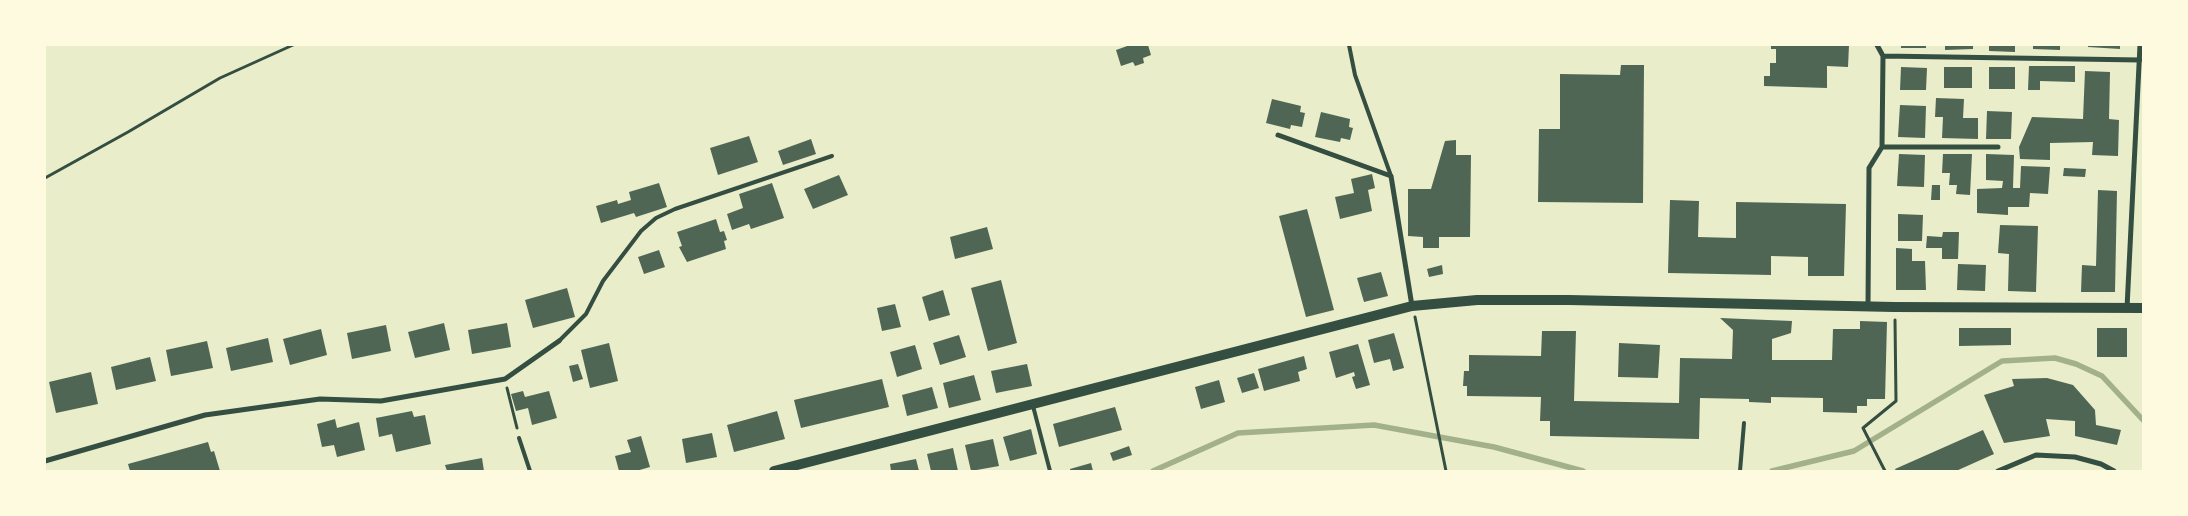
<!DOCTYPE html>
<html>
<head>
<meta charset="utf-8">
<style>
  body { margin:0 }
  #map { position:relative; width:2188px; height:516px; overflow:hidden; background:#e9edc9; font-family:Helvetica,sans-serif }
  canvas { display:block }
  .frame { position:absolute; inset:0; border:46px solid #fefae0; pointer-events:none }
</style>
</head>
<body>
<div id="map">
<canvas width="2188" height="516"></canvas>
<div class="frame"></div>
</div>
<script>
const c = document.querySelector('canvas').getContext('2d');
c.lineJoin = 'round';
function shape(rows) {
  const path = new Path2D();
  for (const r of rows) {
    path.moveTo(r[0], r[1]);
    for (let i = 2; i < r.length; i += 2) path.lineTo(r[i], r[i + 1]);
  }
  return path;
}
function trace(path, color, width, dash) {
  c.strokeStyle = color;
  c.lineWidth = width;
  c.lineCap = dash ? 'butt' : 'round';
  c.setLineDash(dash || []);
  c.stroke(path);
}
function paint(path, color) {
  c.fillStyle = color;
  c.fill(path, 'evenodd');
}
trace(shape([
  [1153,471,1238,433,1374,425,1494,447,1583,471],
  [1772,471,1854,451,2002,361,2055,358,2076,364,2102,376,2143,420]
]), '#a3b18a', 5.5);
paint(shape([
  [1130,45,1148,45,1151,55,1143,58,1144,63,1135,66,1133,62,1121,66,1116,50],
  [1771,45,1849,45,1848,67,1827,66,1827,88,1764,86,1764,76,1770,76,1770,63,1776,63,1776,49,1771,49],
  [1901,45,1926,45,1926,48,1901,48],
  [1945,45,1973,45,1973,49,1945,50],
  [1989,45,2015,45,2015,52,1989,51],
  [2033,45,2060,45,2060,50,2033,49],
  [2088,45,2120,45,2120,49,2088,47],
  [1621,65,1644,65,1643,203,1538,202,1539,129,1560,129,1560,74,1620,75],
  [2029,66,2075,66,2075,82,2040,81,2040,90,2028,90],
  [1901,67,1927,68,1926,90,1900,90],
  [1944,67,1972,67,1972,88,1944,88],
  [1989,67,2015,67,2015,89,1989,89],
  [2085,71,2110,72,2109,119,2119,120,2118,156,2092,155,2093,142,2050,143,2050,160,2020,159,2019,147,2032,117,2083,119],
  [1936,98,1964,99,1963,118,1978,118,1978,139,1942,138,1943,117,1935,117],
  [1272,99,1301,106,1300,112,1305,113,1302,127,1291,125,1290,129,1266,123],
  [1900,105,1926,106,1925,138,1898,137],
  [1987,111,2012,112,2011,139,1986,139],
  [1321,112,1350,119,1349,127,1353,128,1350,140,1341,138,1340,142,1315,137],
  [749,136,758,162,718,175,710,148],
  [811,139,816,154,783,165,778,151],
  [1456,140,1456,155,1471,155,1470,237,1439,237,1439,248,1423,248,1423,237,1408,236,1408,189,1431,189,1445,141],
  [1899,154,1925,155,1924,187,1897,186],
  [1943,154,1972,154,1970,195,1956,194,1957,185,1949,185,1950,173,1942,173],
  [1986,154,2014,155,2013,188,2020,188,2021,166,2050,167,2048,194,2030,193,2029,207,2008,207,2008,215,1977,213,1977,189,2002,188,2003,181,1986,180],
  [2064,168,2086,169,2085,177,2063,176],
  [1372,174,1375,188,1368,190,1372,211,1340,219,1335,197,1354,193,1351,179],
  [839,175,848,195,813,209,804,189],
  [659,183,667,207,636,217,634,213,601,223,596,206,617,200,618,204,631,200,629,192],
  [772,183,784,218,751,229,749,224,732,230,727,214,743,208,739,194],
  [1932,185,1940,185,1940,200,1931,200],
  [2098,190,2117,191,2115,292,2081,292,2082,265,2096,266],
  [1670,200,1699,201,1698,237,1736,238,1736,202,1846,204,1844,276,1808,276,1808,257,1771,256,1771,275,1668,273],
  [1307,209,1334,310,1306,317,1279,216],
  [1898,214,1923,215,1922,241,1898,241],
  [716,219,720,232,724,231,727,240,724,241,726,249,687,262,679,247,682,246,677,232],
  [2000,225,2038,226,2036,292,2008,291,2009,254,1998,253],
  [987,227,993,249,955,259,950,237],
  [1943,232,1959,232,1958,259,1942,259,1942,248,1926,248,1927,236,1942,237],
  [1896,248,1912,249,1912,261,1925,261,1926,290,1896,290],
  [659,250,665,267,644,274,638,257],
  [1958,264,1986,265,1985,291,1957,290],
  [1442,265,1443,274,1429,277,1427,269],
  [1381,272,1388,296,1364,302,1357,278],
  [1001,280,1017,343,988,351,971,288],
  [567,288,575,317,533,328,525,300],
  [943,290,950,315,929,321,922,297],
  [895,304,901,327,882,331,877,308],
  [1720,318,1792,321,1791,333,1772,339,1772,360,1832,360,1833,329,1860,329,1860,321,1887,322,1885,399,1867,399,1867,406,1857,406,1857,413,1823,412,1823,398,1771,397,1771,403,1749,402,1749,399,1700,398,1699,439,1550,436,1550,421,1540,421,1541,397,1467,396,1467,386,1463,386,1464,371,1469,371,1469,355,1541,356,1542,331,1576,331,1574,401,1679,403,1680,358,1732,359,1733,330],
  [444,323,450,350,415,358,408,332],
  [507,323,511,347,472,354,468,330],
  [386,325,391,351,352,359,347,333],
  [1959,328,2011,328,2011,345,1959,346],
  [2097,328,2127,328,2127,357,2097,357],
  [321,329,327,355,290,365,283,339],
  [1394,333,1404,368,1393,371,1390,359,1374,363,1368,340],
  [959,335,966,357,940,365,933,343],
  [268,338,273,362,231,371,226,348],
  [207,341,213,368,171,376,166,350],
  [609,343,618,381,590,388,581,350],
  [1619,343,1660,345,1658,378,1618,377],
  [1358,344,1370,385,1356,389,1352,377,1355,376,1354,372,1336,378,1329,352],
  [915,345,922,369,897,377,890,352],
  [1304,356,1307,369,1298,372,1300,381,1264,391,1258,369],
  [150,357,156,381,116,390,111,367],
  [578,364,583,379,573,382,569,366],
  [1027,364,1032,386,996,393,991,371],
  [91,372,98,404,56,413,49,382],
  [1254,373,1259,388,1242,393,1237,378],
  [974,375,981,400,949,408,943,383],
  [2047,378,2073,385,2095,410,2096,425,2121,430,2117,445,2075,436,2075,421,2046,419,2050,436,2004,443,1984,395,2014,386,2012,379],
  [882,379,889,407,801,428,794,400],
  [1219,380,1225,402,1201,409,1195,387],
  [932,387,938,408,907,416,902,395],
  [523,391,525,397,549,391,557,418,532,425,528,408,516,411,511,394],
  [1115,407,1122,430,1059,447,1053,424],
  [412,411,414,417,425,415,431,444,396,452,392,434,379,437,376,418],
  [777,411,785,439,734,452,727,425],
  [335,419,337,428,359,422,365,450,337,457,334,445,322,447,317,424],
  [1031,429,1037,454,1010,461,1003,437],
  [1983,430,1994,454,1956,471,1896,471,1895,469],
  [712,433,717,457,686,463,682,439],
  [641,436,650,467,636,471,619,471,615,456,631,452,627,440],
  [993,439,999,466,971,471,965,445],
  [208,442,211,452,214,451,220,471,130,471,128,464],
  [1129,446,1132,455,1113,461,1110,453],
  [953,448,958,471,931,471,927,454],
  [482,458,484,471,447,471,445,465],
  [916,459,919,471,891,471,890,464],
  [1091,463,1093,471,1070,471,1070,469]
]), '#4f6655');
trace(shape([
  [45,178,128,132,220,78,293,45],
  [1415,317,1446,471],
  [507,388,517,428],
  [1885,471,1863,428,1896,401,1895,320]
]), '#344e41', 3);
trace(shape([
  [1349,45,1355,75,1391,176],
  [559,341,586,314,603,281,641,231,656,218,675,209,832,156],
  [1033,406,1050,471],
  [519,438,530,471],
  [1740,471,1744,423]
]), '#344e41', 4);
trace(shape([
  [1883,56,2140,60],
  [1278,135,1391,176,1412,306],
  [1882,147,1998,147],
  [1868,306,1869,168,1882,147,1883,56,1877,45],
  [2127,308,2140,45],
  [45,461,205,415,320,399,381,401,505,379,559,341],
  [1998,471,2036,455,2075,457,2101,464,2114,471]
]), '#344e41', 5);
trace(shape([
  [774,471,1412,306,1477,300,1569,300,1894,307,2143,308]
]), '#344e41', 10);
</script>
</body>
</html>
